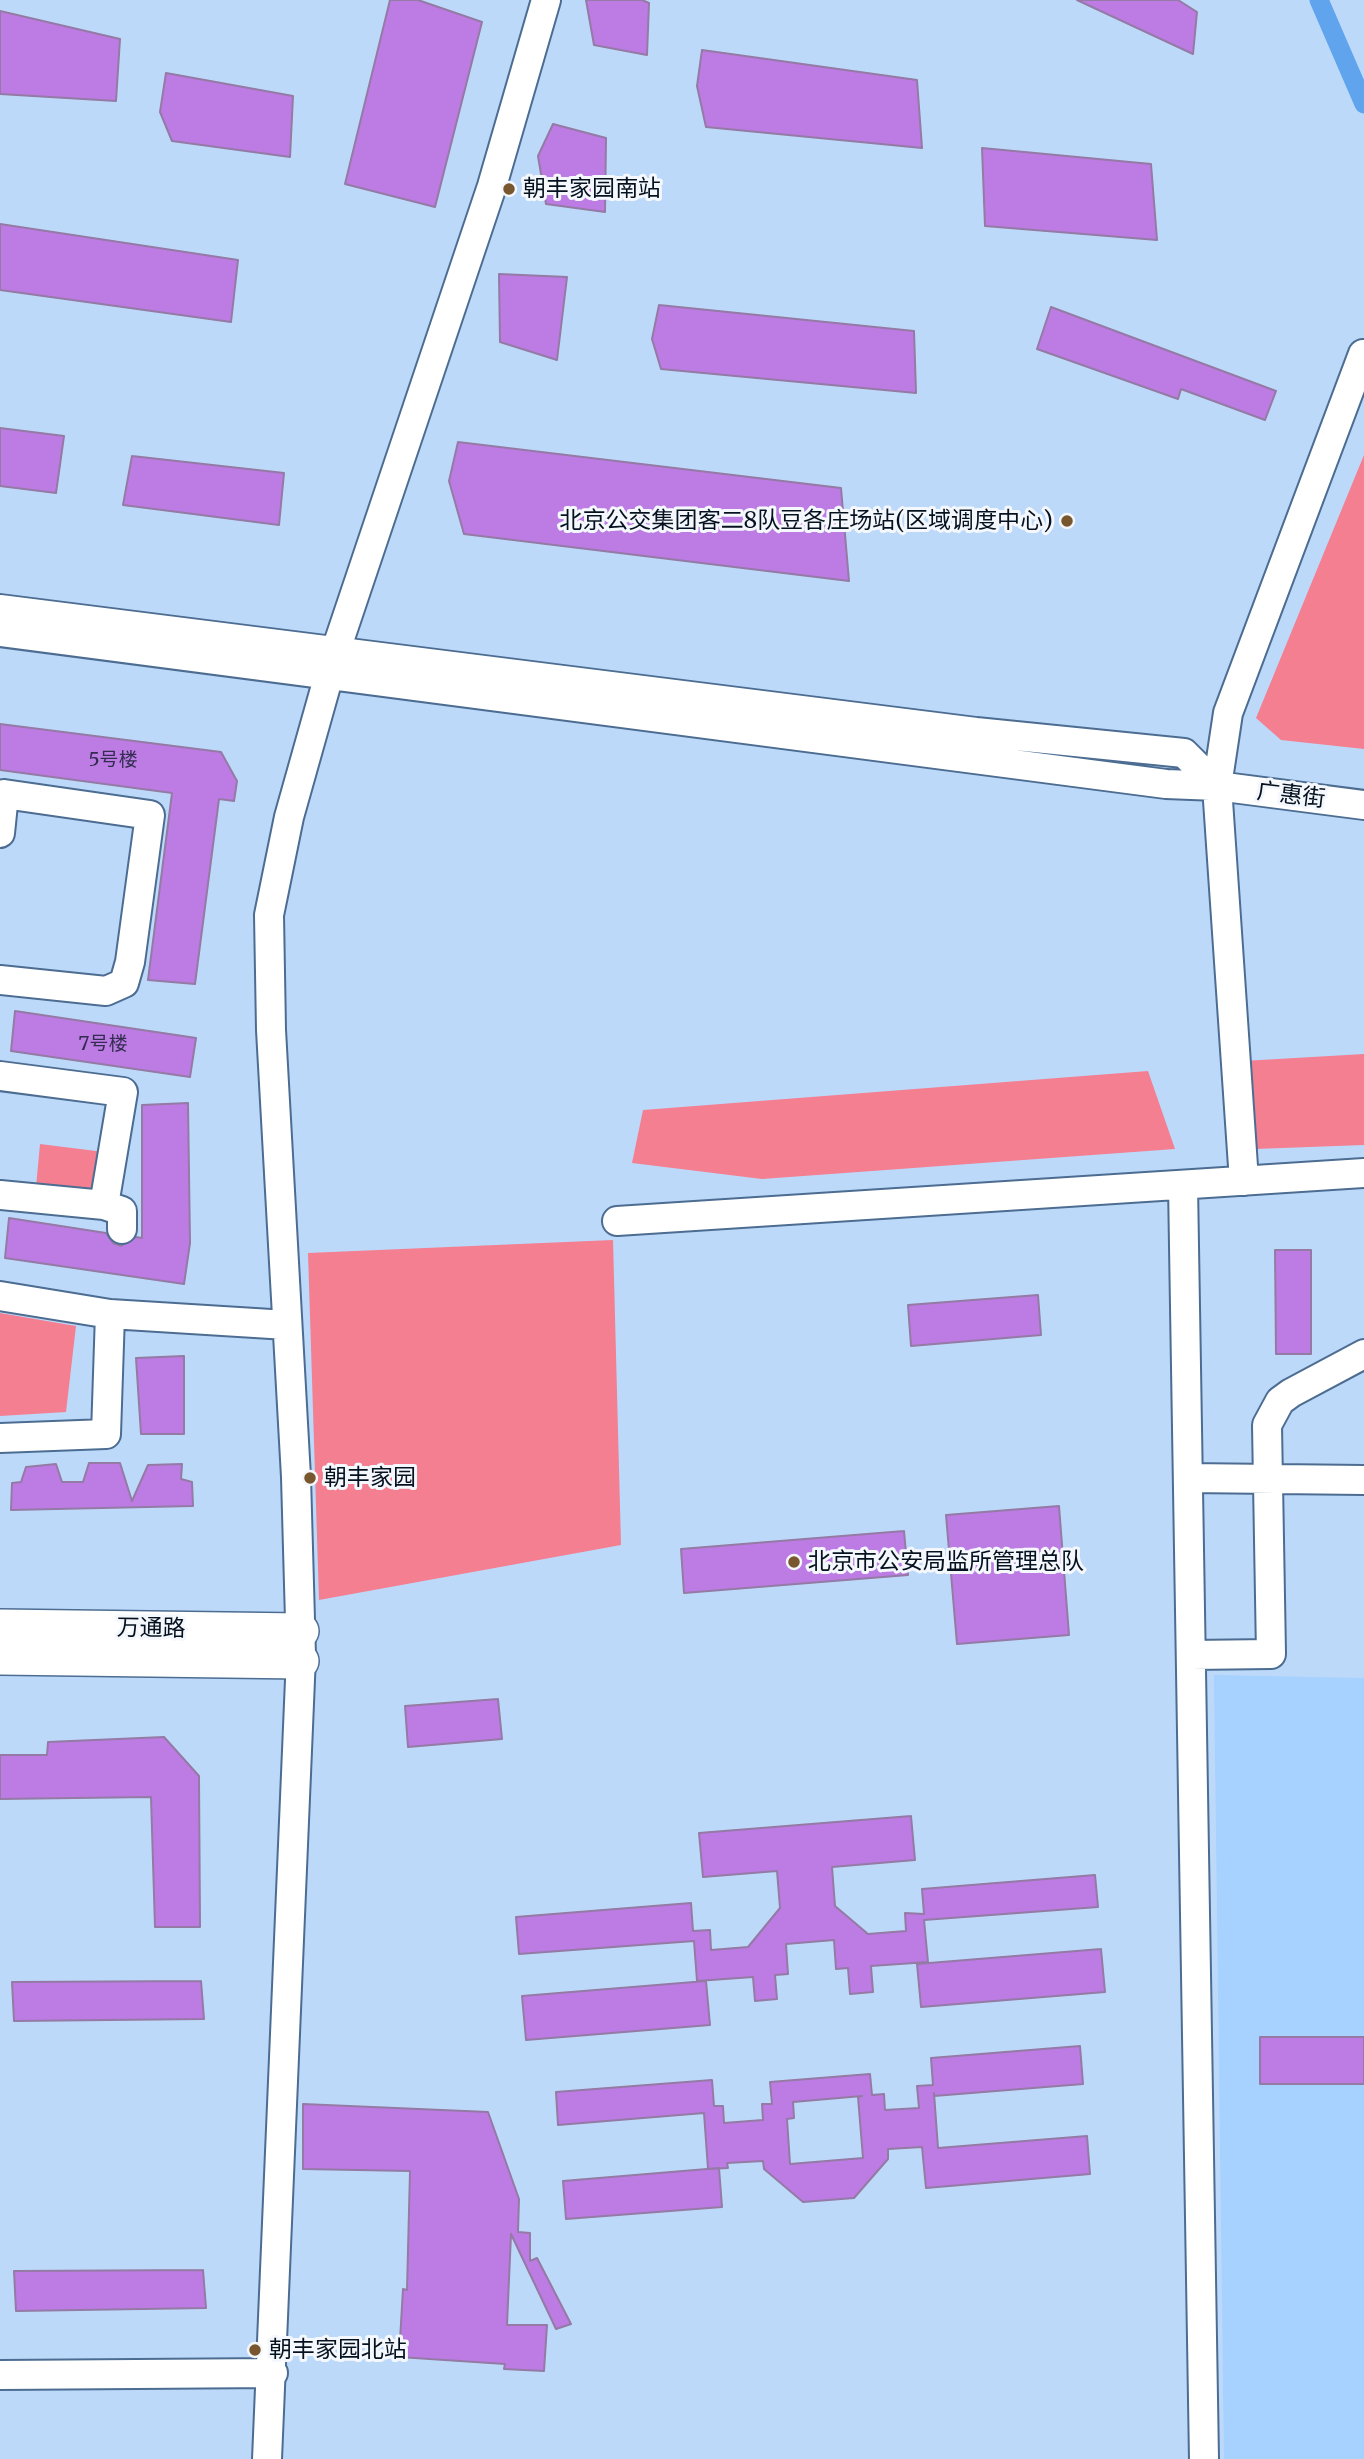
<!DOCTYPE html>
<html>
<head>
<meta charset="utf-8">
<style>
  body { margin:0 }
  canvas { display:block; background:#bcd9fa }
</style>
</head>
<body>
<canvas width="1364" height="2459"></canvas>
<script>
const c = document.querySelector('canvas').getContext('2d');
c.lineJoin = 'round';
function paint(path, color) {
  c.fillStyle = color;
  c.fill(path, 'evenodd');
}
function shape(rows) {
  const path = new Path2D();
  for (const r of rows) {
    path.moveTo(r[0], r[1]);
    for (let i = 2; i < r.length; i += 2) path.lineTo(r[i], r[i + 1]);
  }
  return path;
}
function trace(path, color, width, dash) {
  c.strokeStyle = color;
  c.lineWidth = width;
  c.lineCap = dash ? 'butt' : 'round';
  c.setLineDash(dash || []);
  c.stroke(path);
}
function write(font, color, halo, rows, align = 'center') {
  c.font = font + ' Merriweather,"Noto Sans SC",serif';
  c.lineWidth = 6;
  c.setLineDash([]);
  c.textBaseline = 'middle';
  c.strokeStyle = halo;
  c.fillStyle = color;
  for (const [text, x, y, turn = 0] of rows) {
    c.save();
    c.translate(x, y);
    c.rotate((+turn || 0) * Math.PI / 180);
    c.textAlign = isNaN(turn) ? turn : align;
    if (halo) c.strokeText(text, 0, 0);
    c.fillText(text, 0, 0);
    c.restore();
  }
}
paint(shape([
  [1214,1675,1364,1678,1364,2459,1224,2459]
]), '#a7d1ff');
paint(shape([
  [1364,455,1364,749,1281,740,1256,718],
  [1364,1054,1364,1145,1255,1149,1243,1061],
  [1148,1071,1175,1149,762,1179,632,1163,643,1110],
  [40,1144,104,1152,97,1194,36,1187],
  [613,1240,621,1545,319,1600,308,1253],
  [0,1313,76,1326,66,1412,0,1416]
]), '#f47f91');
trace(shape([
  [1319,0,1364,104]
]), '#5fa4ed', 19);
const building = shape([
  [390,0,418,0,482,22,435,207,345,184,390,0],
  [586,0,642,0,649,3,647,55,594,45,586,0],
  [1077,0,1178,0,1197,12,1193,54,1077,0],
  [0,11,120,39,116,101,0,94,0,11],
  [702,50,917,80,922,148,706,127,697,86,702,50],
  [166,73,293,96,290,157,172,141,160,112,166,73],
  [553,124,606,138,605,212,546,204,538,156,553,124],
  [982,148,1151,164,1157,240,985,226,982,148],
  [0,224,238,260,231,322,0,290,0,224],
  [499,274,567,277,557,360,500,342,499,274],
  [659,305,914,331,916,393,661,369,652,339,659,305],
  [1051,307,1276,391,1265,420,1181,389,1178,399,1037,349,1051,307],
  [0,428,64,436,56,493,0,486,0,428],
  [458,442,841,488,849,581,464,534,449,481,458,442],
  [132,456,284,473,279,525,123,505,132,456],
  [0,724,221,752,237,781,234,801,219,799,195,984,148,980,172,793,0,770,0,724],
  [15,1011,196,1038,190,1077,11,1051,15,1011],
  [188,1103,190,1243,184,1284,5,1258,9,1218,106,1233,113,1243,121,1246,136,1237,142,1238,142,1105,188,1103],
  [1275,1250,1311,1250,1311,1354,1276,1354,1275,1250],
  [1038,1295,1041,1335,911,1346,908,1305,1038,1295],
  [184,1356,184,1434,141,1434,136,1358,184,1356],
  [89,1463,120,1463,132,1501,148,1465,182,1464,181,1479,192,1482,193,1506,11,1510,12,1483,21,1482,26,1467,56,1464,62,1482,83,1482,89,1463],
  [1059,1506,1069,1635,957,1644,946,1515,1059,1506],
  [904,1531,908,1575,684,1593,681,1549,904,1531],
  [498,1699,502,1739,408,1747,405,1706,498,1699],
  [164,1737,199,1776,200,1927,155,1927,151,1797,0,1799,0,1755,47,1755,48,1742,164,1737],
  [911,1816,915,1860,832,1867,835,1906,868,1934,906,1931,905,1913,924,1914,922,1889,1095,1875,1098,1907,924,1920,928,1962,871,1966,873,1992,850,1994,848,1968,836,1969,834,1940,786,1944,788,1974,775,1975,777,1999,755,2001,753,1977,697,1981,694,1941,519,1954,516,1917,691,1903,693,1931,710,1930,711,1950,748,1947,780,1908,777,1871,703,1877,699,1833,911,1816],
  [1101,1949,1105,1992,921,2007,917,1964,1101,1949],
  [201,1981,204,2019,14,2021,12,1982,201,1981],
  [706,1981,710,2025,526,2040,522,1996,706,1981],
  [1260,2037,1364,2037,1364,2084,1260,2084,1260,2037],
  [1080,2046,1083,2084,934,2096,934,2093,938,2148,1087,2136,1090,2174,926,2188,922,2147,888,2149,888,2159,854,2198,803,2202,764,2169,763,2161,727,2163,728,2168,708,2169,704,2113,558,2125,556,2092,712,2080,714,2106,723,2106,724,2123,763,2120,762,2104,772,2104,770,2082,870,2074,872,2095,884,2094,885,2110,919,2108,917,2086,933,2085,931,2058,1080,2046],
  [862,2096,858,2097,863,2158,790,2164,787,2119,794,2118,793,2102,862,2096],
  [303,2104,488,2112,519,2199,518,2232,530,2233,530,2261,537,2258,571,2324,556,2329,511,2234,507,2325,547,2325,544,2371,504,2369,505,2364,399,2357,403,2289,407,2290,410,2171,303,2169,303,2104],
  [719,2168,722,2207,566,2219,563,2181,719,2168],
  [203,2270,206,2308,16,2311,14,2271,203,2270]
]);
paint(building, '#bc7ce4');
trace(building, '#947aa5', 2);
const minor = shape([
  [0,609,976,732,1184,753,1217,786],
  [0,632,1166,784,1217,786,1364,805],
  [0,833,4,794,150,815,130,962,124,983,106,991,0,980],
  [0,1076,123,1092,104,1205,0,1195],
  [1244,1181,1217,786,1228,713,1363,354],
  [1183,1185,1204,2459],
  [104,1205,122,1211,122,1229],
  [617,1221,1364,1173],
  [0,1296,110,1314],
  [0,1438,106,1434,110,1314,287,1325],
  [1188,1478,1364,1480],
  [1191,1655,1271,1654,1267,1425,1280,1401,1291,1393,1364,1354],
  [0,2375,273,2373],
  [267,2459,301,1656,296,1477,271,1030,269,915,289,817,336,650,492,186,546,0]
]);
const major = shape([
  [0,1627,301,1631],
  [0,1657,301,1661]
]);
trace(minor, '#4c6d91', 32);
trace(major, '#4c6d91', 38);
trace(minor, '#fff', 28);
trace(major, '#fff', 35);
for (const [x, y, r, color] of [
  [509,189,7,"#78572e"],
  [1067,521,7,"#78572e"],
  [310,1478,7,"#78572e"],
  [794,1562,7,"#78572e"],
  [255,2350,7,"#78572e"]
]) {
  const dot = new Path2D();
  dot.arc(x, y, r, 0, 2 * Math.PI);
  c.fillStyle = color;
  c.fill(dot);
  trace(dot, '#f4f7fc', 2.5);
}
write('19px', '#332c50', null, [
  ["5号楼",113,761],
  ["7号楼",103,1045]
]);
write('23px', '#05111f', '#f4f7fc', [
  ["朝丰家园南站",523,189],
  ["北京公交集团客二8队豆各庄场站(区域调度中心)",1053,521,"right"],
  ["朝丰家园",324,1478],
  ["北京市公安局监所管理总队",808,1562],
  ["朝丰家园北站",269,2350]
], 'left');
write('23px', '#05111f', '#f4f7fc', [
  ["广惠街",1291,796,7],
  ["万通路",151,1629,1]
]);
</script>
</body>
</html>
